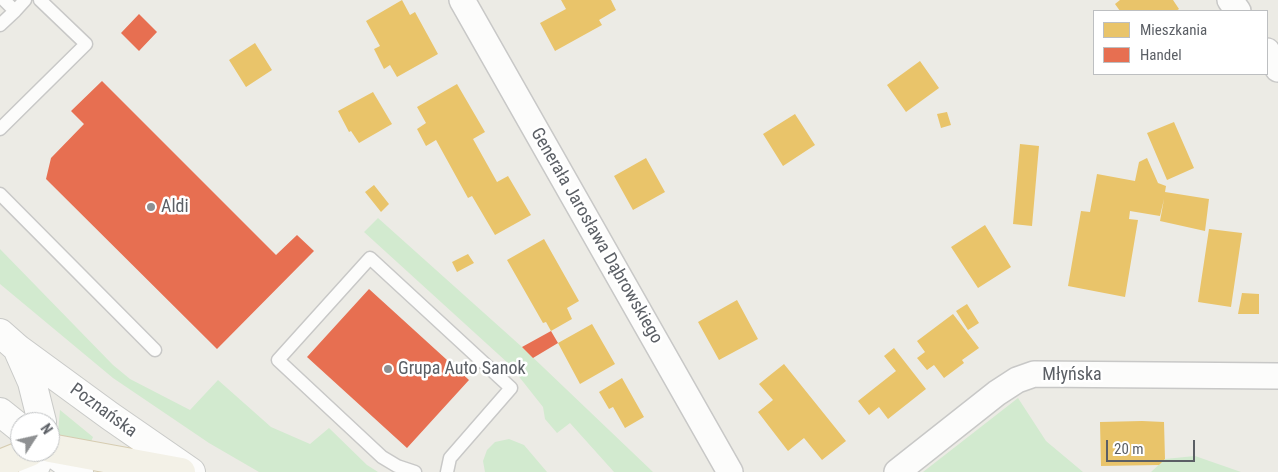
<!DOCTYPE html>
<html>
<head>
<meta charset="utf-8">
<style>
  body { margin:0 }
  #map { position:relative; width:1278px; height:472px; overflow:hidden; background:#ecebe5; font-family:"Roboto Condensed",sans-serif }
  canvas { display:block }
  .legend { position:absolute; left:1093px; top:10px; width:175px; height:65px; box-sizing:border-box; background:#fff; border:1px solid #bdbfc1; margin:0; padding:6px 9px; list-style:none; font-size:15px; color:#5b5f65 }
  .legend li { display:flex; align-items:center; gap:10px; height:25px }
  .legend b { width:25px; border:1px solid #bdbfc1 }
  .north { position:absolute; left:10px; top:412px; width:50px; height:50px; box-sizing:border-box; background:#fff; border:1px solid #bdbfc1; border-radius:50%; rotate:55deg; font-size:14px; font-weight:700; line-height:20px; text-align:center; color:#5b5f65 }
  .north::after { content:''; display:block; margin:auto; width:18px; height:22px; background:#8e9092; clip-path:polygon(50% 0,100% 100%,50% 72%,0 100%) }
  .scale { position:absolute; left:1106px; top:440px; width:89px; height:22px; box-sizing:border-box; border:2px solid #5b5f65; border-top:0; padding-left:6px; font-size:15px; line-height:18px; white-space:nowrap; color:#5b5f65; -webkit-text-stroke:4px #fff; paint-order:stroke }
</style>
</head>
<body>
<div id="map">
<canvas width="1278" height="472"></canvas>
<ul class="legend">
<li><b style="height:14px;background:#e9c46a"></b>Mieszkania</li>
<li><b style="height:14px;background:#e76f51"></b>Handel</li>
</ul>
<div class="north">N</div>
<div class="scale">20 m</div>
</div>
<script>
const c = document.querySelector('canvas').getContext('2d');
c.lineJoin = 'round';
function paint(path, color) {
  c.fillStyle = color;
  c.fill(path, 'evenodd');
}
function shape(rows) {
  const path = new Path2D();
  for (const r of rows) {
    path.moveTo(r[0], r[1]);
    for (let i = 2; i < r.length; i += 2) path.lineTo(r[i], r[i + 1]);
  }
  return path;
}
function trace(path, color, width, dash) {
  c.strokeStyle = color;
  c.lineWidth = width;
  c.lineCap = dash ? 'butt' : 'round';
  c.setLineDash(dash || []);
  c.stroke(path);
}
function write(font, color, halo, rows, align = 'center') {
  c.font = font + ' "Roboto Condensed",sans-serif';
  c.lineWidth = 5;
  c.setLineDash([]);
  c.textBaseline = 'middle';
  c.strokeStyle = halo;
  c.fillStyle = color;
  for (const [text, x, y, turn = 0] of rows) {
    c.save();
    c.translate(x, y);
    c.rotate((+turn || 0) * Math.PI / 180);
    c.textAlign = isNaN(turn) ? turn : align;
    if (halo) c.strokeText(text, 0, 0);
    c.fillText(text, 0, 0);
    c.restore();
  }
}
paint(shape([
  [378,218,522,347,653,472,614,472,570,423,557,433,545,419,543,407,509,364,364,232],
  [0,249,113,365,130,379,190,410,218,380,271,427,310,444,329,428,367,465,378,472,259,472,209,443,113,378,0,284],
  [1018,398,1046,441,1083,472,923,472],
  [60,410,93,437,90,444,68,442,58,433],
  [509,439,524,445,547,472,485,472,483,461,487,450,495,442],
  [1195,456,1241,472,1151,472,1165,459]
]), '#d2eacf');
paint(shape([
  [402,0,410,15,415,12,438,54,397,77,390,65,384,69,374,49,380,46,366,21],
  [561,0,611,0,616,10,599,20,602,25,555,51,540,23,566,9],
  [1120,0,1173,0,1179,9,1176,11,1120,11,1115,4],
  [255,43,272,70,246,87,229,60],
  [920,61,939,88,906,112,887,85],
  [457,84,485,132,473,139,497,182,508,176,531,215,495,235,472,196,468,198,436,140,426,146,417,129,426,123,417,107],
  [373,92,392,124,359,143,351,131,349,132,338,111],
  [947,112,951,125,941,128,937,114],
  [795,114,815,145,783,166,763,134],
  [1174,122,1194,168,1167,180,1147,133],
  [1020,144,1039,146,1032,226,1013,224],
  [646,158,665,192,633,210,614,176],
  [1147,158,1158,183,1166,186,1165,192,1209,199,1205,231,1160,221,1164,199,1160,216,1130,211,1129,219,1138,220,1125,297,1068,286,1081,211,1090,212,1097,174,1135,181,1139,162],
  [374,185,389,204,381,212,365,192],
  [985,225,1011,267,978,288,951,247],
  [1209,229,1242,233,1231,307,1198,302],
  [544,239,579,301,567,308,572,319,551,331,546,322,543,323,507,260],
  [468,254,474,263,457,272,452,262],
  [1242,293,1259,294,1259,314,1238,314],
  [737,300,758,339,719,360,698,322],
  [967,304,979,323,968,330,956,311],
  [953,314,979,348,962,360,964,363,944,378,934,365,927,370,917,358,925,352,917,341],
  [592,324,615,364,580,384,558,343],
  [894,348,926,389,888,419,879,407,869,415,858,401,896,371,884,356],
  [784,364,846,441,822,460,804,438,788,451,758,412,773,400,759,384],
  [622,378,644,417,625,428,613,407,609,409,599,392],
  [1142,421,1164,422,1165,459,1159,465,1101,466,1100,422]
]), '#e9c46a');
paint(shape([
  [139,14,157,32,139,51,121,33],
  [102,81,276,255,297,235,314,251,217,349,46,179,51,158,84,124,71,111],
  [369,289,469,380,407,448,307,357],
  [551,331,558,343,533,358,522,347]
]), '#e76f51');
const lane = shape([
  [4,0,15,11,25,0],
  [0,25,15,11],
  [0,129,86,44,40,0],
  [0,194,155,350],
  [415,472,397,466,382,457,278,360,370,258,511,388,450,458,447,472]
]);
const street = shape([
  [462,0,730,472],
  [1230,0,1238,11],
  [1267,51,1278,69],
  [897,472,997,393,1017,380,1034,374,1278,376]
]);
const secondary = shape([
  [0,333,17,348,110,416,191,472],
  [17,348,32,382,42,422],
  [0,412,20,428],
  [50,451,79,472],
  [33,472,42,452]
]);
const primary = shape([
  [50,448,181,472],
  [0,464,30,452]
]);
trace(lane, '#c8c8c7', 15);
trace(street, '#c8c8c7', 28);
trace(secondary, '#c8c9c7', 30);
trace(primary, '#d6ccb1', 30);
trace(lane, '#fcfcfb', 12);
trace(street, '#fcfcfb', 25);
trace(secondary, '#fcfcfb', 28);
trace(primary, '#f3f1e7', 28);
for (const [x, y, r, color] of [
  [151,207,5,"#8e9092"],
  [388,369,5,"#8e9092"]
]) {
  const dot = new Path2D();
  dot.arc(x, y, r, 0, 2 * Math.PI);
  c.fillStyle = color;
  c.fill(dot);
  trace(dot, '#fff', 2);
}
write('18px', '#5b5f65', '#fff', [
  ["Aldi",161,207],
  ["Grupa Auto Sanok",398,369]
], 'left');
write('18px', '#5b5f65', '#fff', [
  ["Generała Jarosława Dąbrowskiego",596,236,60],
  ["Młyńska",1072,375],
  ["Poznańska",103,411,36]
]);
</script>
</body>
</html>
